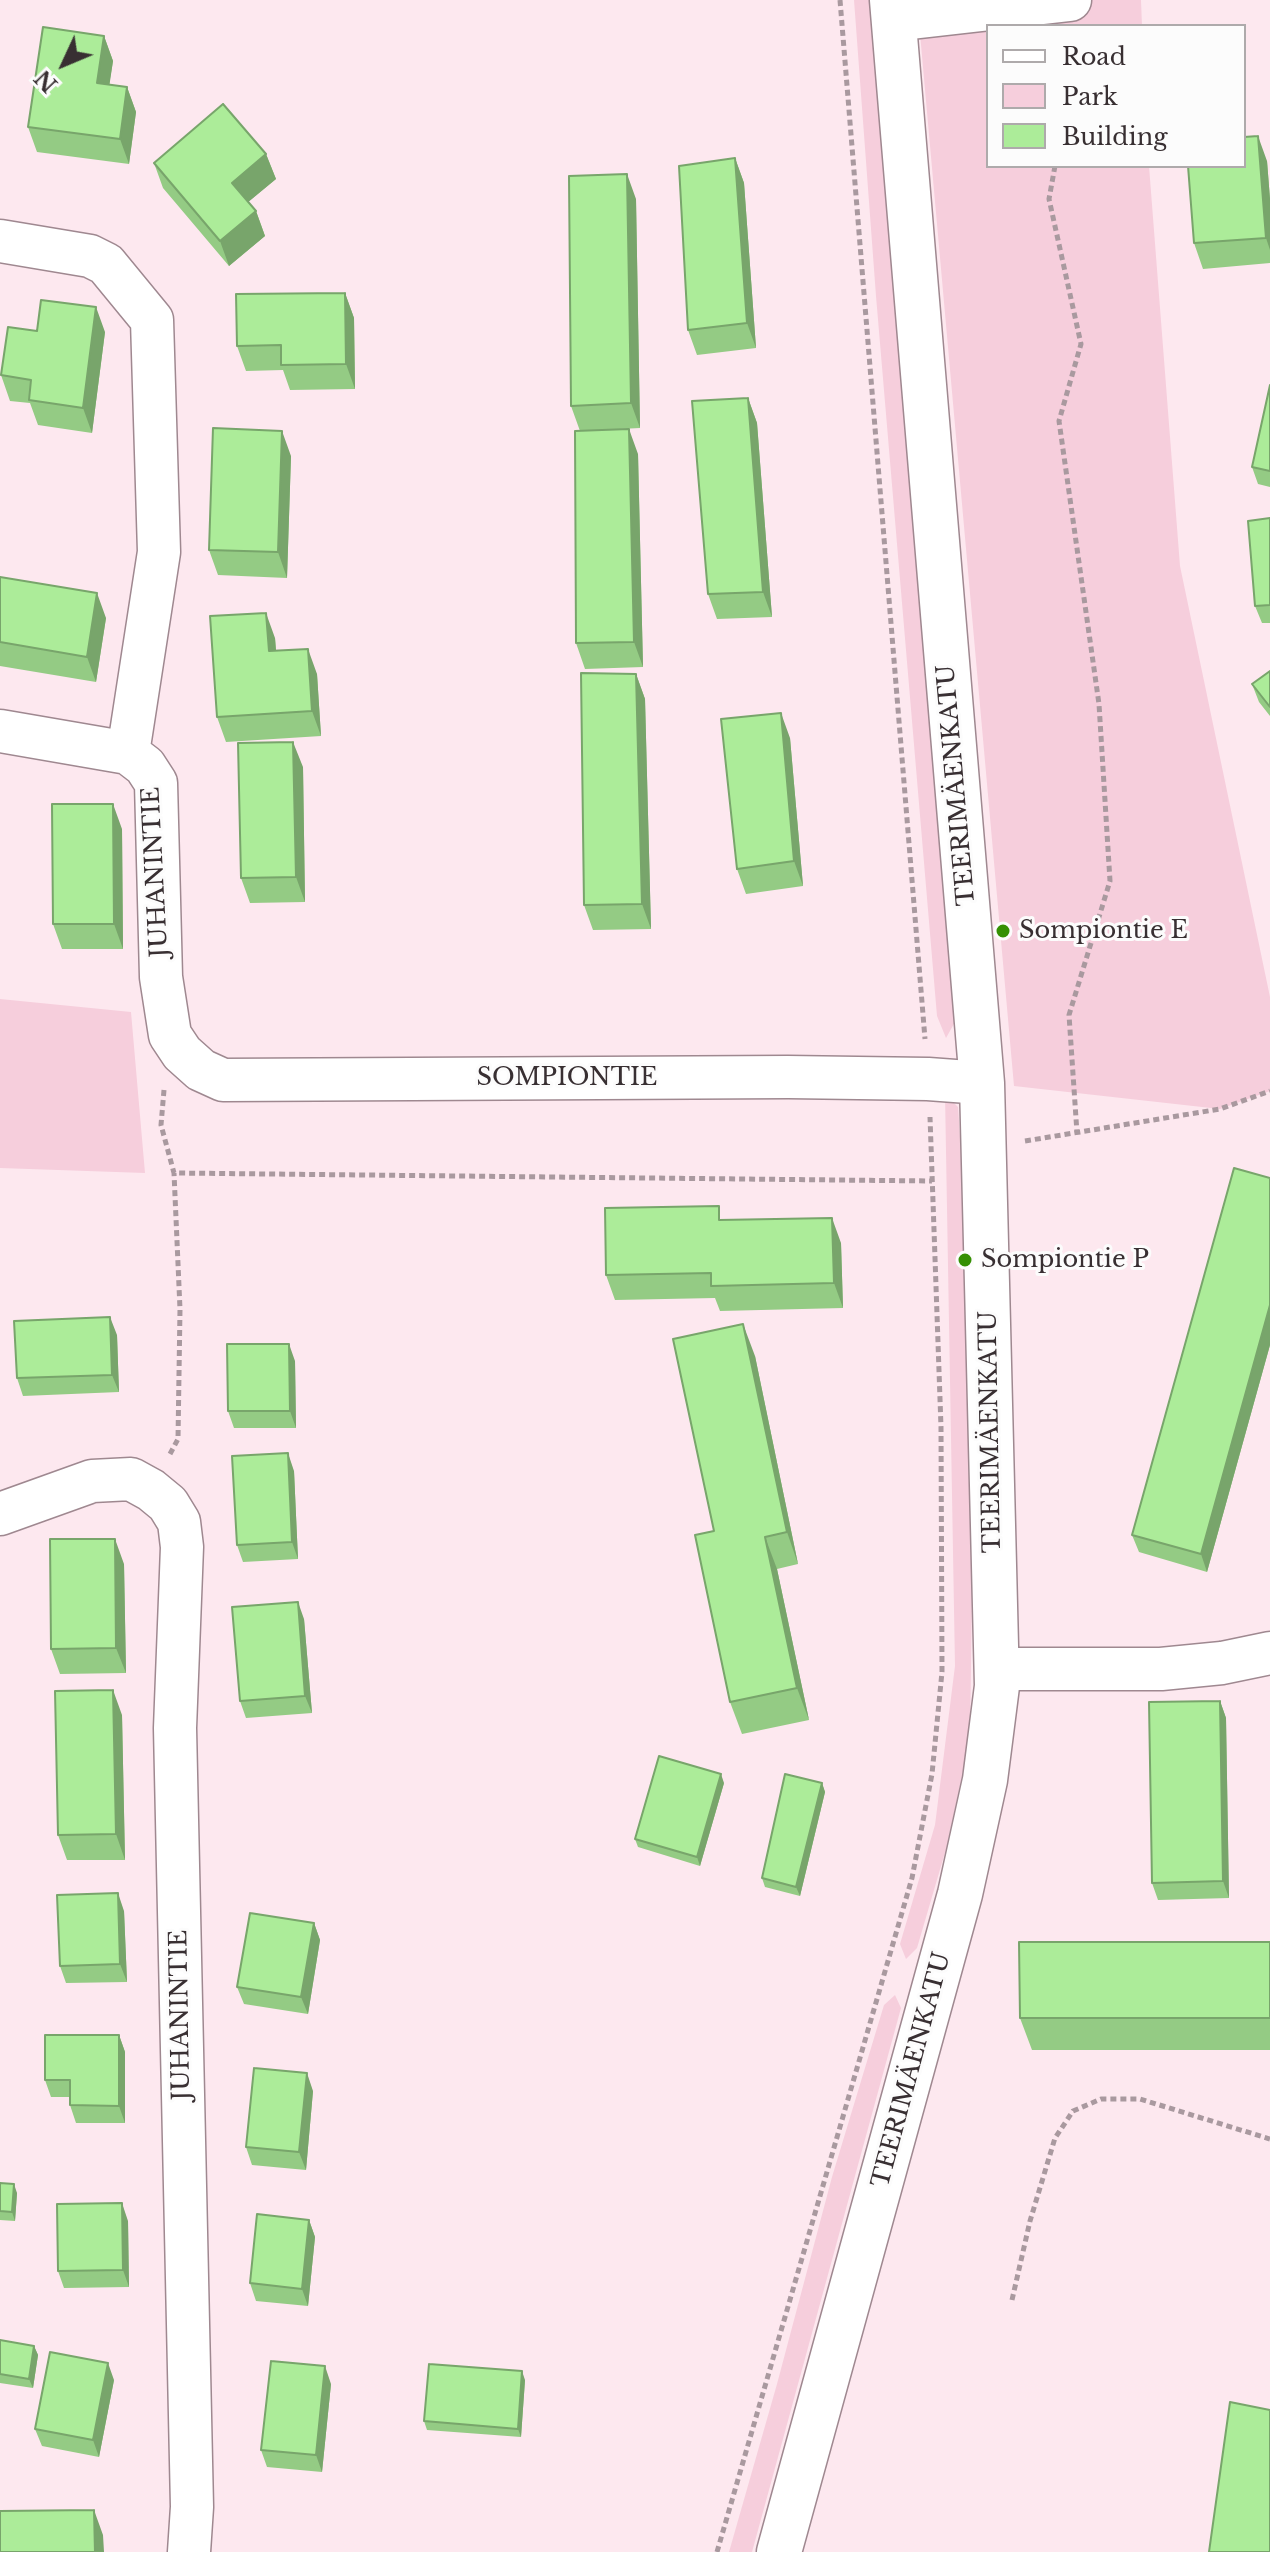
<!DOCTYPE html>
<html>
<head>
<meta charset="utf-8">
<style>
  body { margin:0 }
  #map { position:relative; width:1270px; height:2552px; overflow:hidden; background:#fde8ef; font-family:"Libre Baskerville",serif }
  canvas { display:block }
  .legend { position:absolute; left:986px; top:24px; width:260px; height:144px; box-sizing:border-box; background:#fcfcfc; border:2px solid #aeaaab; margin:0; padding:10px 14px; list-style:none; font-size:24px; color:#382f32 }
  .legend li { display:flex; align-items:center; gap:16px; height:40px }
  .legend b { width:40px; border:2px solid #aeaaab }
  .north { position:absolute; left:24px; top:24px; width:80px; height:80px; -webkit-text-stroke:6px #fcfcfc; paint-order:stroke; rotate:226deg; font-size:22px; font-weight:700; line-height:32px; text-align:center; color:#382f32 }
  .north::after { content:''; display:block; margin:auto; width:28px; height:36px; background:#382f32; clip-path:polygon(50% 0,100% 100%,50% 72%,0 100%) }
</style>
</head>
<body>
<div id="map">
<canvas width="1270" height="2552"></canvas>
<ul class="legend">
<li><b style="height:10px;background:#fff"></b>Road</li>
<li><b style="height:22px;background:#f6cedc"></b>Park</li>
<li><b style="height:22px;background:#acec99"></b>Building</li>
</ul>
<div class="north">N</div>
</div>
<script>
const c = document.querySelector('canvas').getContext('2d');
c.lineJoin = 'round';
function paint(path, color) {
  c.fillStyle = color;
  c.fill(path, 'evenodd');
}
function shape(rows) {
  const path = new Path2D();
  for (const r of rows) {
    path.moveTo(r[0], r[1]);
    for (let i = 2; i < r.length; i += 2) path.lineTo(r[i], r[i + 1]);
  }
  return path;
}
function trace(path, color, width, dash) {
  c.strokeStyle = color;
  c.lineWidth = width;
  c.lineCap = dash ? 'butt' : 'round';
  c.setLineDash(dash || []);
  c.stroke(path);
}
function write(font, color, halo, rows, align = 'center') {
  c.font = font + ' "Libre Baskerville",serif';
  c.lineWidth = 6;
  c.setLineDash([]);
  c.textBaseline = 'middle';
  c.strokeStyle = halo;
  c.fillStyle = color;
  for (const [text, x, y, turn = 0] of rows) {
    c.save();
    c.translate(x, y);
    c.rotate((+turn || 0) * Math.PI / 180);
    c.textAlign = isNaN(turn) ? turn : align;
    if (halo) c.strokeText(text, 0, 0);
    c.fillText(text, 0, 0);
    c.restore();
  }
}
paint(shape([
  [854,0,874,0,960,1013,946,1038,937,1016,876,296],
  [917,0,1141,0,1142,26,988,26,988,166,1149,166,1180,566,1270,997,1270,1091,1220,1109,1014,1086],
  [0,999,131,1012,145,1173,0,1168],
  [945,1094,958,1107,967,1235,973,1519,970,1739,946,1849,917,1948,906,1959,900,1944,935,1825,955,1666],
  [895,1995,901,2008,752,2552,729,2552,777,2384,832,2177,884,2005]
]), '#f6cedc');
const minor = shape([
  [894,20,1070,0],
  [0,241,90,256,106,264,152,320,159,552,128,753],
  [0,731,128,753,145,766,156,783,161,977,170,1035,182,1053,201,1070,223,1080,788,1077,928,1079,982,1083],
  [0,1514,92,1481,131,1479,151,1490,168,1504,179,1522,182,1547,175,1728,192,2507,189,2552],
  [997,1669,1161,1669,1222,1663,1270,1653]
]);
const tertiary = shape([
  [779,2552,960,1894,985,1780,997,1686,982,1083,892,0]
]);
trace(minor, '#9f8890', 45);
trace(tertiary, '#9f8890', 47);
trace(shape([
  [840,0,925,1039],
  [1055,166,1049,199,1081,344,1059,421,1099,704,1110,881,1069,1015,1077,1133],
  [164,1090,161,1125,174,1173,932,1181],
  [1025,1141,1220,1109,1270,1091],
  [170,1454,178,1439,180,1309,174,1173],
  [1012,2300,1030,2221,1055,2138,1073,2111,1101,2099,1140,2099,1270,2139],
  [717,2552,912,1878,932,1774,942,1672,941,1427,930,1117]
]), '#a9999f', 5, [6, 4]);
trace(minor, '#fff', 42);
trace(tertiary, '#fff', 44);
paint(shape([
  [104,36,113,61,109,85,127,87,136,112,129,164,37,152,28,127],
  [266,154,276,179,248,202,256,211,265,236,229,266,163,188,154,163],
  [735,158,744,183,756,348,697,355,688,330],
  [1267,161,1270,199,1270,263,1203,269,1194,243],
  [636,199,640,428,580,431,571,406],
  [345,293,354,318,355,389,290,390,283,370,246,371,237,346],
  [105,332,92,433,38,425,30,403,10,401,1,375],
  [1270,385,1270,487,1258,484,1252,467],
  [748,398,757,423,772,617,717,619,708,594],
  [638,454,643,667,585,669,576,643],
  [291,456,287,578,218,575,209,550],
  [1270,518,1270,623,1262,623,1255,606],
  [0,577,106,618,96,682,0,666],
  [275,638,276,651,317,674,321,736,226,742,217,717],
  [1270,671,1270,716,1259,702,1252,684],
  [636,674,645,699,651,929,593,930,584,905],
  [790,738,803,886,746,894,737,869],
  [303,767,305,902,250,903,241,878],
  [122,829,123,949,62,949,53,924],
  [1270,1178,1270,1345,1207,1572,1139,1552,1132,1535],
  [724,1220,841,1243,843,1308,720,1311,715,1298,615,1300,606,1275],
  [117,1335,119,1392,23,1396,17,1378],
  [755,1356,798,1564,777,1569,809,1720,742,1734,730,1702],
  [295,1361,296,1428,234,1428,228,1411],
  [294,1471,298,1559,243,1562,237,1545],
  [124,1564,126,1673,60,1674,51,1649],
  [304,1619,312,1713,246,1718,240,1701],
  [1220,1701,1226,1718,1229,1898,1158,1900,1152,1883],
  [122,1715,125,1860,67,1860,58,1835],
  [724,1783,700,1866,638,1847,635,1839],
  [822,1783,825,1792,800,1896,765,1887,762,1878],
  [124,1911,127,1982,66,1983,60,1966],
  [314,1923,320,1940,308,2014,244,2004,237,1987],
  [1270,1942,1270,2050,1032,2050,1020,2018],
  [119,2035,125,2052,125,2123,76,2123,70,2105,70,2097,51,2097,45,2080],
  [313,2091,306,2170,252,2165,246,2147],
  [0,2183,17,2193,15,2221,0,2220],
  [309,2220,315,2237,308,2306,256,2301,250,2283],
  [128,2221,129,2287,64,2288,58,2271],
  [0,2340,34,2346,38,2355,33,2388,0,2383],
  [114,2380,99,2457,42,2446,35,2429],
  [525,2380,521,2437,427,2430,424,2421],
  [331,2384,322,2472,267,2467,261,2450]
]), '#94cb84');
paint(shape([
  [104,36,113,61,106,108,97,83],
  [127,87,136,112,129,164,120,139],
  [1258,136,1267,161,1270,199,1270,250,1266,238],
  [266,154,276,179,241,208,232,183],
  [735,158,744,183,756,348,747,323],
  [627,174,636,199,640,428,631,403],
  [256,211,265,236,229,266,220,241],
  [345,293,354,318,355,389,346,364],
  [96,307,105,332,92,433,83,408],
  [748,398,757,423,772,617,763,592],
  [629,429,638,454,643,667,634,642],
  [282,431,291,456,287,578,278,552],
  [97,593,106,618,96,682,87,657],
  [266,613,275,638,278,676,269,651],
  [308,649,317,674,321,736,312,711],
  [636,674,645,699,651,929,642,904],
  [781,713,790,738,803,886,794,861],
  [293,742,303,767,305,902,296,877],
  [113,804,122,829,123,949,114,924],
  [832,1218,841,1243,843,1308,834,1283],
  [1270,1305,1270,1345,1207,1572,1201,1554],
  [110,1317,117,1335,119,1392,112,1375],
  [743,1324,755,1356,798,1564,787,1532],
  [289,1344,295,1361,296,1428,290,1411],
  [288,1453,294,1471,298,1559,292,1542],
  [765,1537,777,1569,809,1720,797,1688],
  [115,1539,124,1564,126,1673,116,1648],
  [298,1602,304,1619,312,1713,305,1696],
  [113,1690,122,1715,125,1860,116,1834],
  [1220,1701,1226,1718,1229,1898,1223,1881],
  [721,1774,724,1783,700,1866,697,1857],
  [822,1783,825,1792,800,1896,796,1887],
  [118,1893,124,1911,127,1982,120,1964],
  [314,1923,320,1940,308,2014,301,1997],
  [119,2035,125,2052,125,2123,119,2106],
  [307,2073,313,2091,306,2170,299,2152],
  [14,2184,17,2193,15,2221,12,2212],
  [122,2203,128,2221,129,2287,123,2270],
  [309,2220,315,2237,308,2306,302,2289],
  [34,2346,38,2355,33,2388,29,2379],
  [108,2363,114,2380,99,2457,93,2440],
  [325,2366,331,2384,322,2472,316,2455],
  [522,2371,525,2380,521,2437,518,2429],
  [94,2510,103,2535,104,2552,95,2552]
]), '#78a56b');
const building = shape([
  [43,27,104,36,97,83,127,87,120,139,28,127,43,27],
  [223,104,266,154,232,183,256,211,220,241,154,163,223,104],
  [1258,136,1266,238,1194,243,1188,166,1244,166,1244,137,1258,136],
  [735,158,747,323,688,330,679,166,735,158],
  [627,174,631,403,571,406,569,176,627,174],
  [345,293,346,364,281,365,281,345,237,346,236,294,345,293],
  [41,300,96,307,83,408,29,400,31,380,1,375,8,327,37,331,41,300],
  [1270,385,1270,471,1252,467,1270,385],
  [748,398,763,592,708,594,692,401,748,398],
  [213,428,282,431,278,552,209,550,213,428],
  [629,429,634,642,576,643,575,431,629,429],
  [1270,518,1270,605,1255,606,1248,521,1270,518],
  [0,577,97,593,87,657,0,642,0,577],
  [266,613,269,651,308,649,312,711,217,717,210,616,266,613],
  [1270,671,1270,707,1252,684,1270,671],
  [581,673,636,674,642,904,584,905,581,673],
  [781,713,794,861,737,869,721,719,781,713],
  [293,742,296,877,241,878,238,743,293,742],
  [52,804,113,804,114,924,53,924,52,804],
  [1234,1168,1270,1178,1270,1305,1201,1554,1132,1535,1234,1168],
  [719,1206,719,1220,832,1218,834,1283,711,1286,711,1273,606,1275,605,1208,719,1206],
  [110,1317,112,1375,17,1378,14,1321,110,1317],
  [743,1324,787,1532,765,1537,797,1688,730,1702,695,1535,714,1531,673,1339,743,1324],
  [227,1344,289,1344,290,1411,228,1411,227,1344],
  [288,1453,292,1542,237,1545,232,1456,288,1453],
  [50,1539,115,1539,116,1648,51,1649,50,1539],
  [298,1602,305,1696,240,1701,232,1607,298,1602],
  [113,1690,116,1834,58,1835,55,1691,113,1690],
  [1220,1701,1223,1881,1152,1883,1149,1702,1220,1701],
  [659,1756,721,1774,697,1857,635,1839,659,1756],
  [785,1774,822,1783,796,1887,762,1878,785,1774],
  [118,1893,120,1964,60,1966,57,1895,118,1893],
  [250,1913,314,1923,301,1997,237,1987,250,1913],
  [1019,1942,1270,1942,1270,2018,1020,2018,1019,1942],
  [45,2035,119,2035,119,2106,70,2105,70,2080,45,2080,45,2035],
  [254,2068,307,2073,299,2152,246,2147,254,2068],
  [0,2183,14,2184,12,2212,0,2211,0,2183],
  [122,2203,123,2270,58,2271,57,2204,122,2203],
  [257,2214,309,2220,302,2289,250,2283,257,2214],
  [0,2340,34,2346,29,2379,0,2374,0,2340],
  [50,2352,108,2363,93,2440,35,2429,50,2352],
  [271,2361,325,2366,316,2455,261,2450,271,2361],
  [429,2364,522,2371,518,2429,424,2421,429,2364],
  [1230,2402,1270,2410,1270,2552,1209,2552,1230,2402],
  [94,2510,95,2552,0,2552,0,2511,94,2510]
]);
paint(building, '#acec99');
trace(building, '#78a56b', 2);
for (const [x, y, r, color] of [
  [1003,931,8,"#359003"],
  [965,1260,8,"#359003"]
]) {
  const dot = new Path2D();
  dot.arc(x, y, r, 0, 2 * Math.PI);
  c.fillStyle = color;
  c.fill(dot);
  trace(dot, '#fcfcfc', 3);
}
write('24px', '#382f32', '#fcfcfc', [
  ["TEERIMÄENKATU",957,785,-95],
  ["JUHANINTIE",156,872,-93],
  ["SOMPIONTIE",567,1078],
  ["TEERIMÄENKATU",991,1432,-91],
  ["JUHANINTIE",181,2015,-91],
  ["TEERIMÄENKATU",912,2070,-75]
]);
write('24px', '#382f32', '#fcfcfc', [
  ["Sompiontie E",1019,931],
  ["Sompiontie P",981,1260]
], 'left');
</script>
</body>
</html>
